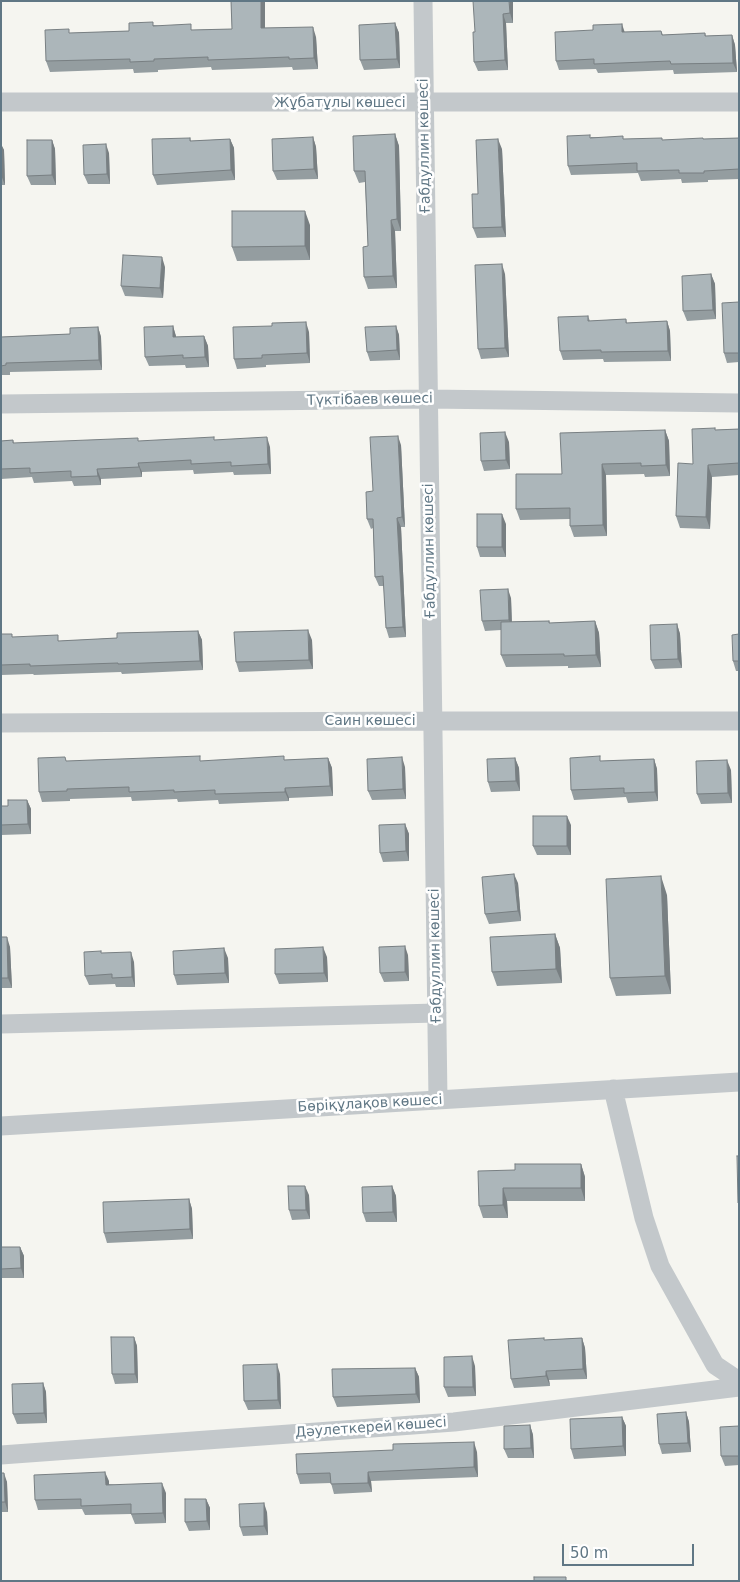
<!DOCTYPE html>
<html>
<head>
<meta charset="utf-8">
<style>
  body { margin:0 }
  #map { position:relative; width:740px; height:1582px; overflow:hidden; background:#f5f5f0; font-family:"DejaVu Sans",sans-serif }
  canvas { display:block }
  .frame { position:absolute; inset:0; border:2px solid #607785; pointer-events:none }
  .scale { position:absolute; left:562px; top:1544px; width:132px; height:22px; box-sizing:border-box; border:2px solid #607785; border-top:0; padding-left:6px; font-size:15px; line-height:18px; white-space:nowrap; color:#607785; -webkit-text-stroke:4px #fff; paint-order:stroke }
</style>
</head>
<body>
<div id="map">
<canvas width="740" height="1582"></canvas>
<div class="frame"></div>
<div class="scale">50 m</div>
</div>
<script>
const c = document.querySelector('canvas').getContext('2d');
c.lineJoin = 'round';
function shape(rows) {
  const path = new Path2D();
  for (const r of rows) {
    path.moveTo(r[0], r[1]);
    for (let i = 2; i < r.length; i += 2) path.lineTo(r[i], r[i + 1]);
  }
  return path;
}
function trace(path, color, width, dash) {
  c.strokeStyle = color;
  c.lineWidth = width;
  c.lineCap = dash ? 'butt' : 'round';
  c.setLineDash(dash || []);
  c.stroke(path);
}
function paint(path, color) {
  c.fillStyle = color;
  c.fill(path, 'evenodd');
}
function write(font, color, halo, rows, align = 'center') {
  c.font = font + ' "DejaVu Sans",sans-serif';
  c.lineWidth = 5;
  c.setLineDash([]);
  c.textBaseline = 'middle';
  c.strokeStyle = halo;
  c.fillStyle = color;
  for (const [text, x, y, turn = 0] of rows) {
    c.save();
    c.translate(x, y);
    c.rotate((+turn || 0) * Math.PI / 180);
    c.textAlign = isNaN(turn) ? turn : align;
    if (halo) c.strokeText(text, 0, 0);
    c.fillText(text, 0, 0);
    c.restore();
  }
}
trace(shape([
  [423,1,438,1100],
  [1,102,739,102],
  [1,404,428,399,739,403],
  [1,723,433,721,739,721],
  [1,1024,437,1013],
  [613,1089,644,1218,660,1266,715,1365,739,1381],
  [1,1126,739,1082],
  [1,1455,454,1422,739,1387]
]), '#c3c8cb', 19);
paint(shape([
  [231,1,265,1,265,28,316,37,318,69,293,70,292,67,212,70,211,67,158,70,158,72,134,73,133,69,50,72,46,61,70,33,129,31,154,25,193,30,232,29],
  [513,1,513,23,506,23,508,70,478,71,474,62,475,32],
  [395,23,399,33,400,68,364,70,360,60],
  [661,31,663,35,705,33,706,36,732,35,735,45,737,72,674,74,673,70,598,73,596,69,559,70,556,61,625,32],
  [395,134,399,146,401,231,395,231,397,288,368,289,364,277,368,246,365,182,359,183,354,171],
  [313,137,316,147,318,179,277,180,273,171],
  [591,137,624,139,662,140,704,139,739,138,739,179,708,180,708,182,682,183,681,179,641,181,638,173,571,175,568,166],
  [190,138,191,141,230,139,234,148,235,180,157,185,153,175],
  [52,140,55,149,56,185,31,185,27,176],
  [1,144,4,150,5,185,1,185],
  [502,149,506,237,477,238,473,228,478,194],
  [109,153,110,184,88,184,84,175],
  [310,225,310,260,237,261,232,247],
  [165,267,163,298,125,296,121,286],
  [505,274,509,357,481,359,478,349],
  [711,274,715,284,716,319,687,321,683,311],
  [739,302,739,362,727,363,724,353],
  [588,316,590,321,626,319,627,323,667,321,670,331,671,361,604,362,603,359,563,360,560,351],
  [173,326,176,337,204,336,208,346,209,367,186,368,185,365,149,366,145,357],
  [396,326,399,335,400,360,370,361,367,352],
  [98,327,101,337,102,370,10,372,10,375,1,375,1,337,70,334],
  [309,332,310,363,266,365,266,367,237,369,234,359],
  [739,429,739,475,712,477,710,529,680,528,676,516,693,464,715,430],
  [665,430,669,441,670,476,645,477,644,474,606,475,607,536,574,537,570,526,570,519,520,520,516,509,562,474],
  [13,440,14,443,215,440,270,447,271,474,234,475,233,472,194,474,193,470,142,472,142,477,101,479,101,485,74,486,72,481,34,483,32,477,1,479,1,441],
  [509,442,510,469,484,471,481,461],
  [401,445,405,527,401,527,406,637,389,638,386,628,384,586,379,586,375,577,373,528,371,529,367,519,373,491],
  [506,524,506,557,480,557,477,547],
  [511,598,512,622,549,621,550,623,595,621,599,633,601,667,568,668,568,666,506,667,501,655,501,630,485,631,482,621],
  [677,624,680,634,682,668,655,669,651,660],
  [198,631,202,640,203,670,122,674,121,672,34,675,33,674,1,675,1,634,13,637,60,641,117,638],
  [739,634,739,671,736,671,733,661],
  [312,640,313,669,239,672,236,662],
  [328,758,332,768,333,796,289,798,289,801,219,804,218,800,178,802,177,799,132,801,131,797,70,799,70,801,42,802,39,792,67,761,202,761,285,760],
  [515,758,519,768,520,791,491,792,488,782],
  [654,759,657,769,658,801,628,803,626,797,574,800,571,790,602,761],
  [405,767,406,799,372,800,368,791],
  [731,770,732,803,701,804,697,794],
  [27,800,31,809,31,834,1,835,1,806,8,806],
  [405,824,409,834,409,861,383,862,380,853],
  [571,825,571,855,537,855,533,846],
  [518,883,521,921,489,924,485,914],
  [667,895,671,994,616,996,610,978],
  [555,934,560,948,562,983,497,986,492,972],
  [1,937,10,947,12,988,1,988],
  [102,953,134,962,135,987,116,987,115,984,89,985,85,976],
  [408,955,409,981,384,982,380,973],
  [327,957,328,982,279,984,275,974],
  [228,958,229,983,177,985,174,975],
  [581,1164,585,1177,585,1201,507,1201,508,1218,483,1218,479,1206,515,1170],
  [392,1186,396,1196,397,1222,366,1222,363,1213],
  [309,1195,310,1219,292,1220,289,1210],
  [189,1199,192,1209,193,1239,107,1243,104,1233],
  [1,1247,20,1247,24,1256,24,1278,1,1278],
  [134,1337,137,1346,138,1383,115,1384,112,1374],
  [582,1338,585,1348,587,1379,549,1380,550,1386,514,1388,511,1379,545,1340],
  [475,1366,476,1396,448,1397,444,1387],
  [415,1368,419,1377,420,1403,337,1407,333,1397],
  [280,1374,281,1409,248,1410,244,1401],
  [43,1383,46,1392,47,1423,17,1424,13,1414],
  [686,1412,689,1422,691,1452,662,1454,659,1444],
  [622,1417,626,1426,626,1456,574,1459,571,1449],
  [530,1425,533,1435,534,1458,508,1458,504,1449],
  [739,1426,739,1465,725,1466,721,1456],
  [477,1452,478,1477,371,1481,372,1492,334,1494,331,1483,300,1484,297,1474],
  [1,1473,7,1482,8,1512,1,1512],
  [109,1481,109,1484,166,1493,166,1523,135,1524,131,1514,85,1515,82,1509,38,1510,35,1500],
  [206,1499,210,1508,210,1530,189,1531,185,1522],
  [267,1512,268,1535,243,1536,240,1527]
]), '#949da0');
paint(shape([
  [261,1,265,1,265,38,261,28],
  [509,1,513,1,513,23,510,13],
  [503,14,506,23,508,70,505,60],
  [395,23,399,33,400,68,397,59],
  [622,24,625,33,622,32],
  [313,27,316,37,318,69,314,58],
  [732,35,735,45,737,72,733,63],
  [395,134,399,146,401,231,397,219],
  [313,137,316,147,318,179,314,169],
  [230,139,234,148,235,180,231,170],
  [498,139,502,149,506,237,502,227],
  [52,140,55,149,56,185,52,175],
  [1,144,4,150,5,185,1,175],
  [106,144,109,153,110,184,107,174],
  [305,211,310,225,310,260,305,246],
  [391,220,395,231,397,288,393,276],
  [162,257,165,267,163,298,160,288],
  [502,264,505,274,509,357,505,348],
  [711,274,715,284,716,319,713,310],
  [667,321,670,331,671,361,668,351],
  [306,322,309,332,310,363,307,353],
  [173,326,176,336,177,347,173,337],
  [396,326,399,335,400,360,397,350],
  [98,327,101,337,102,370,99,360],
  [204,336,208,346,209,367,205,357],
  [665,430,669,441,670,476,666,465],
  [505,432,509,442,510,469,506,460],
  [398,436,401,445,405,527,402,517],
  [267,437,270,447,271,474,268,464],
  [138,463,142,472,142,477,139,467],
  [602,464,606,475,607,536,603,525],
  [708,465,712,477,710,529,706,517],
  [97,469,101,479,101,485,98,476],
  [502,514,506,524,506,557,502,547],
  [397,518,401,527,406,637,403,627],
  [508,589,511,598,512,630,509,620],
  [595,621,599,633,601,667,596,655],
  [677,624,680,634,682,668,678,659],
  [308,630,312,640,313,669,309,660],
  [198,631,202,640,203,670,200,661],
  [402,757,405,767,406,799,403,789],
  [328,758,332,768,333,796,330,786],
  [515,758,519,768,520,791,516,781],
  [654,759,657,769,658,801,655,792],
  [727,760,731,770,732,803,728,793],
  [285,788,289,798,289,801,285,792],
  [27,800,31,809,31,834,28,824],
  [567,816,571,825,571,855,567,846],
  [405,824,409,834,409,861,406,851],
  [514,874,518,883,521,921,518,911],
  [661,876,667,895,671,994,665,976],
  [555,934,560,948,562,983,556,969],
  [7,937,10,947,12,988,8,978],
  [405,946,408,955,409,981,405,972],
  [323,947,327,957,328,982,324,973],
  [224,948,228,958,229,983,225,973],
  [131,952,134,962,135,987,132,977],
  [581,1164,585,1177,585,1201,581,1188],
  [305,1186,309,1195,310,1219,306,1210],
  [392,1186,396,1196,397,1222,393,1212],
  [503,1188,507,1201,508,1218,503,1205],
  [189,1199,192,1209,193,1239,190,1229],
  [20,1247,24,1256,24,1278,21,1268],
  [134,1337,137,1346,138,1383,135,1374],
  [582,1338,585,1348,587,1379,583,1369],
  [472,1356,475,1366,476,1396,473,1387],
  [277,1364,280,1374,281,1409,278,1400],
  [415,1368,419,1377,420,1403,416,1394],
  [546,1371,549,1380,550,1386,546,1376],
  [43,1383,46,1392,47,1423,44,1413],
  [686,1412,689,1422,691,1452,688,1443],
  [622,1417,626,1426,626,1456,623,1446],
  [530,1425,533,1435,534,1458,531,1448],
  [474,1442,477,1452,478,1477,474,1467],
  [105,1472,109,1481,109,1494,106,1485],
  [368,1472,371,1481,372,1492,368,1483],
  [4,1473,7,1482,8,1512,5,1502],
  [162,1483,166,1493,166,1523,163,1513],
  [206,1499,210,1508,210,1530,207,1521],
  [264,1503,267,1512,268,1535,264,1526]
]), '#787f82');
const building = shape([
  [231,1,261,1,261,28,313,27,314,58,289,59,289,57,208,60,208,57,154,59,154,61,130,62,130,59,46,61,45,30,69,29,69,33,129,31,129,23,153,22,153,26,191,24,191,30,232,29,231,1],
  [473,1,509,1,510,13,503,14,505,60,474,62,473,32,475,32,473,1],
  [395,23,397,59,360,60,359,25,395,23],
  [622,24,622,32,661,31,662,35,705,33,705,36,732,35,733,63,671,64,670,61,594,64,594,59,556,61,555,32,593,30,593,25,622,24],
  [395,134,397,219,391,220,393,276,364,277,363,247,368,246,365,171,354,171,353,136,395,134],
  [590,135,590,138,623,136,623,139,662,138,662,140,703,138,703,139,739,138,739,169,704,171,704,173,679,173,679,170,637,171,637,163,568,166,567,136,590,135],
  [313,137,314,169,273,171,272,139,313,137],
  [190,138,190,141,230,139,231,170,153,175,152,139,190,138],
  [498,139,502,227,473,228,472,194,478,194,476,140,498,139],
  [27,140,52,140,52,175,27,176,27,140],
  [106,144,107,174,84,175,83,145,106,144],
  [232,211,305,211,305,246,232,247,232,211],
  [123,255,162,257,160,288,121,286,123,255],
  [502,264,505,348,478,349,475,265,502,264],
  [711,274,713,310,683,311,682,276,711,274],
  [739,302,739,353,724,353,722,303,739,302],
  [588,316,588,321,626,319,626,323,667,321,668,351,601,352,601,350,560,351,558,317,588,316],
  [306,322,307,353,262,355,262,358,234,359,233,327,272,326,272,323,306,322],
  [173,326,173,337,204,336,205,357,183,358,183,355,145,357,144,327,173,326],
  [396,326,397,350,367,352,365,327,396,326],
  [98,327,99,360,6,363,6,365,1,366,1,337,70,334,70,328,98,327],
  [715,428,715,430,739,429,739,463,708,465,706,517,676,516,678,463,693,464,692,429,715,428],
  [665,430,666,465,641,466,641,463,602,464,603,525,570,526,570,508,516,509,516,474,562,474,560,433,665,430],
  [505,432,506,460,481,461,480,433,505,432],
  [398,436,402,517,397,518,403,627,386,628,383,576,375,577,373,519,367,519,366,492,373,491,370,437,398,436],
  [214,437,214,440,267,437,268,464,231,466,231,462,191,464,191,460,138,463,139,467,97,469,98,476,71,477,71,471,30,473,30,468,1,469,1,441,13,440,13,443,138,438,138,441,214,437],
  [477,514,502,514,502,547,477,547,477,514],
  [508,589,509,620,482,621,480,590,508,589],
  [549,621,549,623,595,621,596,655,564,656,564,654,501,655,501,622,549,621],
  [677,624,678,659,651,660,650,625,677,624],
  [308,630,309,660,236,662,234,632,308,630],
  [198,631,200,661,118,664,118,663,30,666,30,664,1,665,1,634,12,634,12,637,58,635,58,641,117,638,117,633,198,631],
  [739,634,739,661,733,661,732,635,739,634],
  [200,756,200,761,284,756,284,760,328,758,330,786,285,788,285,792,215,794,215,790,174,792,174,790,129,792,129,787,67,789,67,791,39,792,38,758,65,757,66,761,200,756],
  [600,756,600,761,654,759,655,792,624,793,624,788,571,790,570,758,600,756],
  [402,757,403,789,368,791,367,759,402,757],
  [515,758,516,781,488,782,487,759,515,758],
  [727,760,728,793,697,794,696,761,727,760],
  [8,800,27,800,28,824,1,825,1,806,8,806,8,800],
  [533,816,567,816,567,846,533,846,533,816],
  [405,824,406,851,380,853,379,825,405,824],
  [514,874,518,911,485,914,482,877,514,874],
  [661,876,665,976,610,978,606,879,661,876],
  [555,934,556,969,492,972,490,937,555,934],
  [1,937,7,937,8,978,1,978,1,937],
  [405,946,405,972,380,973,379,947,405,946],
  [323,947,324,973,275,974,275,949,323,947],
  [224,948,225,973,174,975,173,951,224,948],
  [101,951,101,953,131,952,132,977,112,978,112,974,85,976,84,952,101,951],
  [737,1156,739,1156,739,1203,738,1203,737,1156],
  [515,1164,581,1164,581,1188,503,1188,503,1205,479,1206,478,1171,515,1170,515,1164],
  [288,1186,305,1186,306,1210,289,1210,288,1186],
  [392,1186,393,1212,363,1213,362,1187,392,1186],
  [189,1199,190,1229,104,1233,103,1202,189,1199],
  [1,1247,20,1247,21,1268,1,1269,1,1247],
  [111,1337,134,1337,135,1374,112,1374,111,1337],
  [544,1338,544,1340,582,1338,583,1369,546,1371,546,1376,511,1379,508,1340,544,1338],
  [472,1356,473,1387,444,1387,444,1357,472,1356],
  [277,1364,278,1400,244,1401,243,1365,277,1364],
  [415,1368,416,1394,333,1397,332,1369,415,1368],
  [43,1383,44,1413,13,1414,12,1384,43,1383],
  [686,1412,688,1443,659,1444,657,1414,686,1412],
  [622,1417,623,1446,571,1449,570,1419,622,1417],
  [530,1425,531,1448,504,1449,504,1426,530,1425],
  [739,1426,739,1456,721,1456,720,1427,739,1426],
  [474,1442,474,1467,368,1472,368,1483,331,1484,330,1473,297,1474,296,1454,393,1450,393,1444,474,1442],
  [105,1472,106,1485,162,1483,163,1513,131,1514,131,1504,81,1506,81,1499,35,1500,34,1475,105,1472],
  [1,1473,4,1473,5,1502,1,1502,1,1473],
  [185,1499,206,1499,207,1521,185,1522,185,1499],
  [264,1503,264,1526,240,1527,239,1504,264,1503],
  [534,1577,566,1577,566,1581,534,1581,534,1577]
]);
paint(building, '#acb6ba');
trace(building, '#787f82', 1);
write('14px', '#607785', '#fff', [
  ["Жұбатұлы көшесі",340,103],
  ["Ғабдуллин көшесі",425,146,-91],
  ["Түктібаев көшесі",370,400,-1],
  ["Ғабдуллин көшесі",430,551,-91],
  ["Саин көшесі",370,721],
  ["Ғабдуллин көшесі",436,956,-91],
  ["Бөріқұлақов көшесі",370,1104,-3],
  ["Дәулеткерей көшесі",371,1428,-4]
]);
</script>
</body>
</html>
